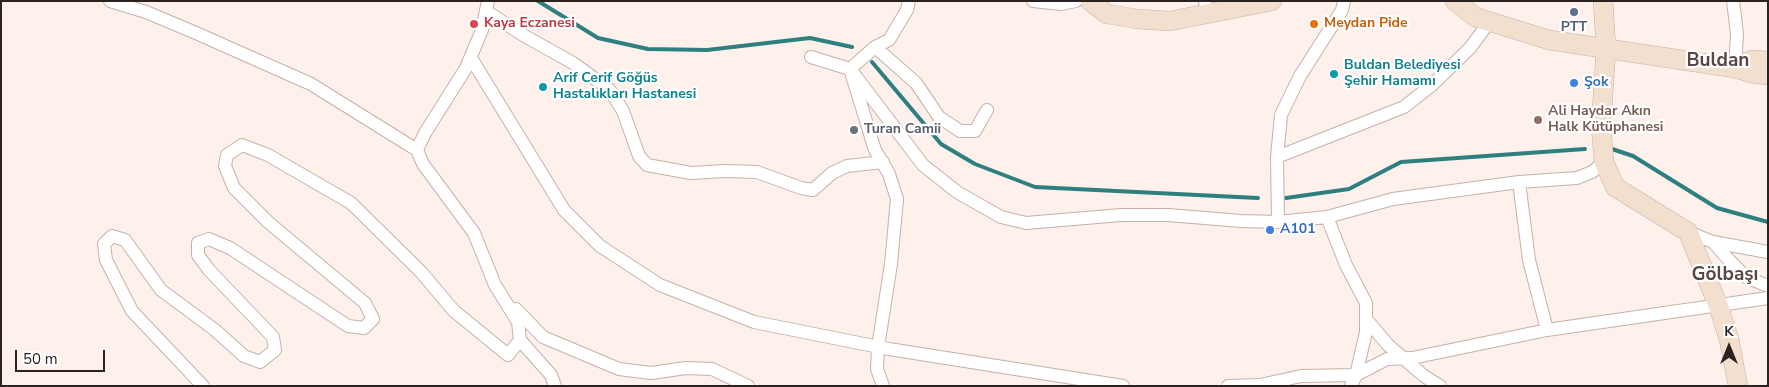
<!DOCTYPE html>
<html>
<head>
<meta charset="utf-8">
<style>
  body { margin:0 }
  #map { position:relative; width:1769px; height:387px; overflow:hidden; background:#fef0eb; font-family:"Nunito Sans",sans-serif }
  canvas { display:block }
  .frame { position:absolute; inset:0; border:2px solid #2a221f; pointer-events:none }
  .north { position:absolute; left:1704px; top:322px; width:50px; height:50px; -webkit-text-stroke:4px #fff; paint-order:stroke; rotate:0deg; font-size:14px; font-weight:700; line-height:20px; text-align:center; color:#2a221f }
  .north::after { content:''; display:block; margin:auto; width:18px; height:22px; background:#2a221f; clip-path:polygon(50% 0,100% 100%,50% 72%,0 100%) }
  .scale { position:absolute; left:15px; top:350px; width:90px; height:22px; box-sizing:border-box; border:2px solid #2a221f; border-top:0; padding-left:6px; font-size:15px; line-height:18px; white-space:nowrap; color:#2a221f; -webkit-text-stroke:4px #fff; paint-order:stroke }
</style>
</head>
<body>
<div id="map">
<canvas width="1769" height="387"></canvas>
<div class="frame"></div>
<div class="north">K</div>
<div class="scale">50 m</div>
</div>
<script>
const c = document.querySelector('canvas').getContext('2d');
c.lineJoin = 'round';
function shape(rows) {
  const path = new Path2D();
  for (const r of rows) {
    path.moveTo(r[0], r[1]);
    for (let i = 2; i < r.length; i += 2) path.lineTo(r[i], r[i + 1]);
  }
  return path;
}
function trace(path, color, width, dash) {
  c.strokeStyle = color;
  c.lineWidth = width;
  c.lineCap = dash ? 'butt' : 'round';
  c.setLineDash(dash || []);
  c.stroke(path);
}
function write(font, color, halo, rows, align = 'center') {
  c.font = font + ' "Nunito Sans",sans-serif';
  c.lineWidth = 4.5;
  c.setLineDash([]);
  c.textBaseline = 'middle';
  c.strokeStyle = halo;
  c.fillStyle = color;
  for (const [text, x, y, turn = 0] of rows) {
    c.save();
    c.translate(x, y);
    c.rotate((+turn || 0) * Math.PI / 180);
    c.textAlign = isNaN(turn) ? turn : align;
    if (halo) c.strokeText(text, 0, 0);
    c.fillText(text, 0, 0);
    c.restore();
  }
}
trace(shape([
  [538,1,598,38,648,49,707,50,810,38,852,47],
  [872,62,941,144,975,164,1035,187,1258,198],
  [1612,149,1633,156,1717,208,1768,222],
  [1286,198,1349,189,1401,162,1585,149]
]), '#2e7f80', 4);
const street = shape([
  [110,1,146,12,196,33,311,84,417,150],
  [1033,1,1061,4,1076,1],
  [1205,1,1207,14],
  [1733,1,1737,34,1735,68],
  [486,11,523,35,573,63,609,89,623,111,639,156,647,165,691,173,725,171,757,172,801,188,813,190,832,173,847,166,883,162],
  [875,47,916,83,939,117,960,131,975,131,987,110],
  [811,57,850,69,923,165,957,192,1001,217,1026,223,1121,215,1168,215,1241,221,1278,222,1327,217,1393,199,1519,182,1577,178,1592,172,1604,162],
  [471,58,564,210,600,246,660,285,754,322,889,349,1123,386],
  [1277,157,1404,107,1432,85,1470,48,1490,21],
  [1519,182,1529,260,1547,330],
  [1327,217,1346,265,1366,303,1366,332,1356,375,1351,386],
  [1278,222,1277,157,1281,115,1300,76,1342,10,1344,1],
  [1688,232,1713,242,1768,252],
  [1713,242,1727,258,1746,277,1768,286],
  [516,309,543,337,619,369,651,373,686,368,712,369,748,386],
  [1366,319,1388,345,1424,376,1440,386],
  [520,340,551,375,555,386],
  [203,386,132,311,106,260,104,244,112,236,125,240,161,290,215,330,244,356,260,362,275,350,273,337,209,270,198,255,198,243,209,239,230,248,348,326,364,328,373,319,365,303,268,222,234,188,225,166,227,155,242,145,268,155,351,203,421,272,454,311,508,355,520,340,518,322,495,285,474,233,423,164,417,150,425,133,466,68,482,30,488,1],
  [883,386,877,369,878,347,891,264,897,199,889,174,875,150,850,69,875,47,889,40,907,10,909,1],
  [1228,386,1260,385,1301,376,1356,375,1387,359,1412,358,1547,330,1768,298]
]);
const secondary = shape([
  [1090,1,1107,14,1138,19,1170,21,1272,1],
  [1455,1,1475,17,1549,40,1735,68,1751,73,1768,75],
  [1603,1,1606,48,1601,127,1604,162,1615,187,1688,232,1718,305,1729,339,1738,386],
  [1735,68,1752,60,1768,61]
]);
trace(street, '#c6b1a9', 14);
trace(secondary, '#c6b1a9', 20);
trace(street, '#fff', 12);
trace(secondary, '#f2dfcd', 19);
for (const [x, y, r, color] of [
  [1574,12,5,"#5c6f8a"],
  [474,24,5,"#e0444e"],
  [1314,24,5,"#e8710a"],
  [1334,74,5,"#0f9aa8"],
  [1574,83,5,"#3f7fe0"],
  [543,87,5,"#0f9aa8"],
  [1538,120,5,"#8d6e63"],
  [854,130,5,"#6b7280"],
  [1270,230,5,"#3f7fe0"]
]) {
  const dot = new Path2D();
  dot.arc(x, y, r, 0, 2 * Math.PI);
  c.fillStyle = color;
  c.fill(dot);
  trace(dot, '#fff', 2);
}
write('bold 14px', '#be3a42', '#fff', [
  ["Kaya Eczanesi",484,24]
], 'left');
write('bold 14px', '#c56008', '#fff', [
  ["Meydan Pide",1324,24]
], 'left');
write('bold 14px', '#4e5e75', '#fff', [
  ["PTT",1574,28]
]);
write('bold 14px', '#0d838f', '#fff', [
  ["Buldan Belediyesi",1344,66],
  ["Şehir Hamamı",1344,82],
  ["Arif Cerif Göğüs",553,79],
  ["Hastalıkları Hastanesi",553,95]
], 'left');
write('bold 14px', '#366cbe', '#fff', [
  ["Şok",1584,83],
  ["A101",1280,230]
], 'left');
write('bold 14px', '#785e54', '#fff', [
  ["Ali Haydar Akın",1548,112],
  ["Halk Kütüphanesi",1548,128]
], 'left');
write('bold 14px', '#5b616d', '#fff', [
  ["Turan Camii",864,130]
], 'left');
write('bold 19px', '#584740', '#fff', [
  ["Buldan",1718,61],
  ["Gölbaşı",1725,275]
]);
</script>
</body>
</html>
